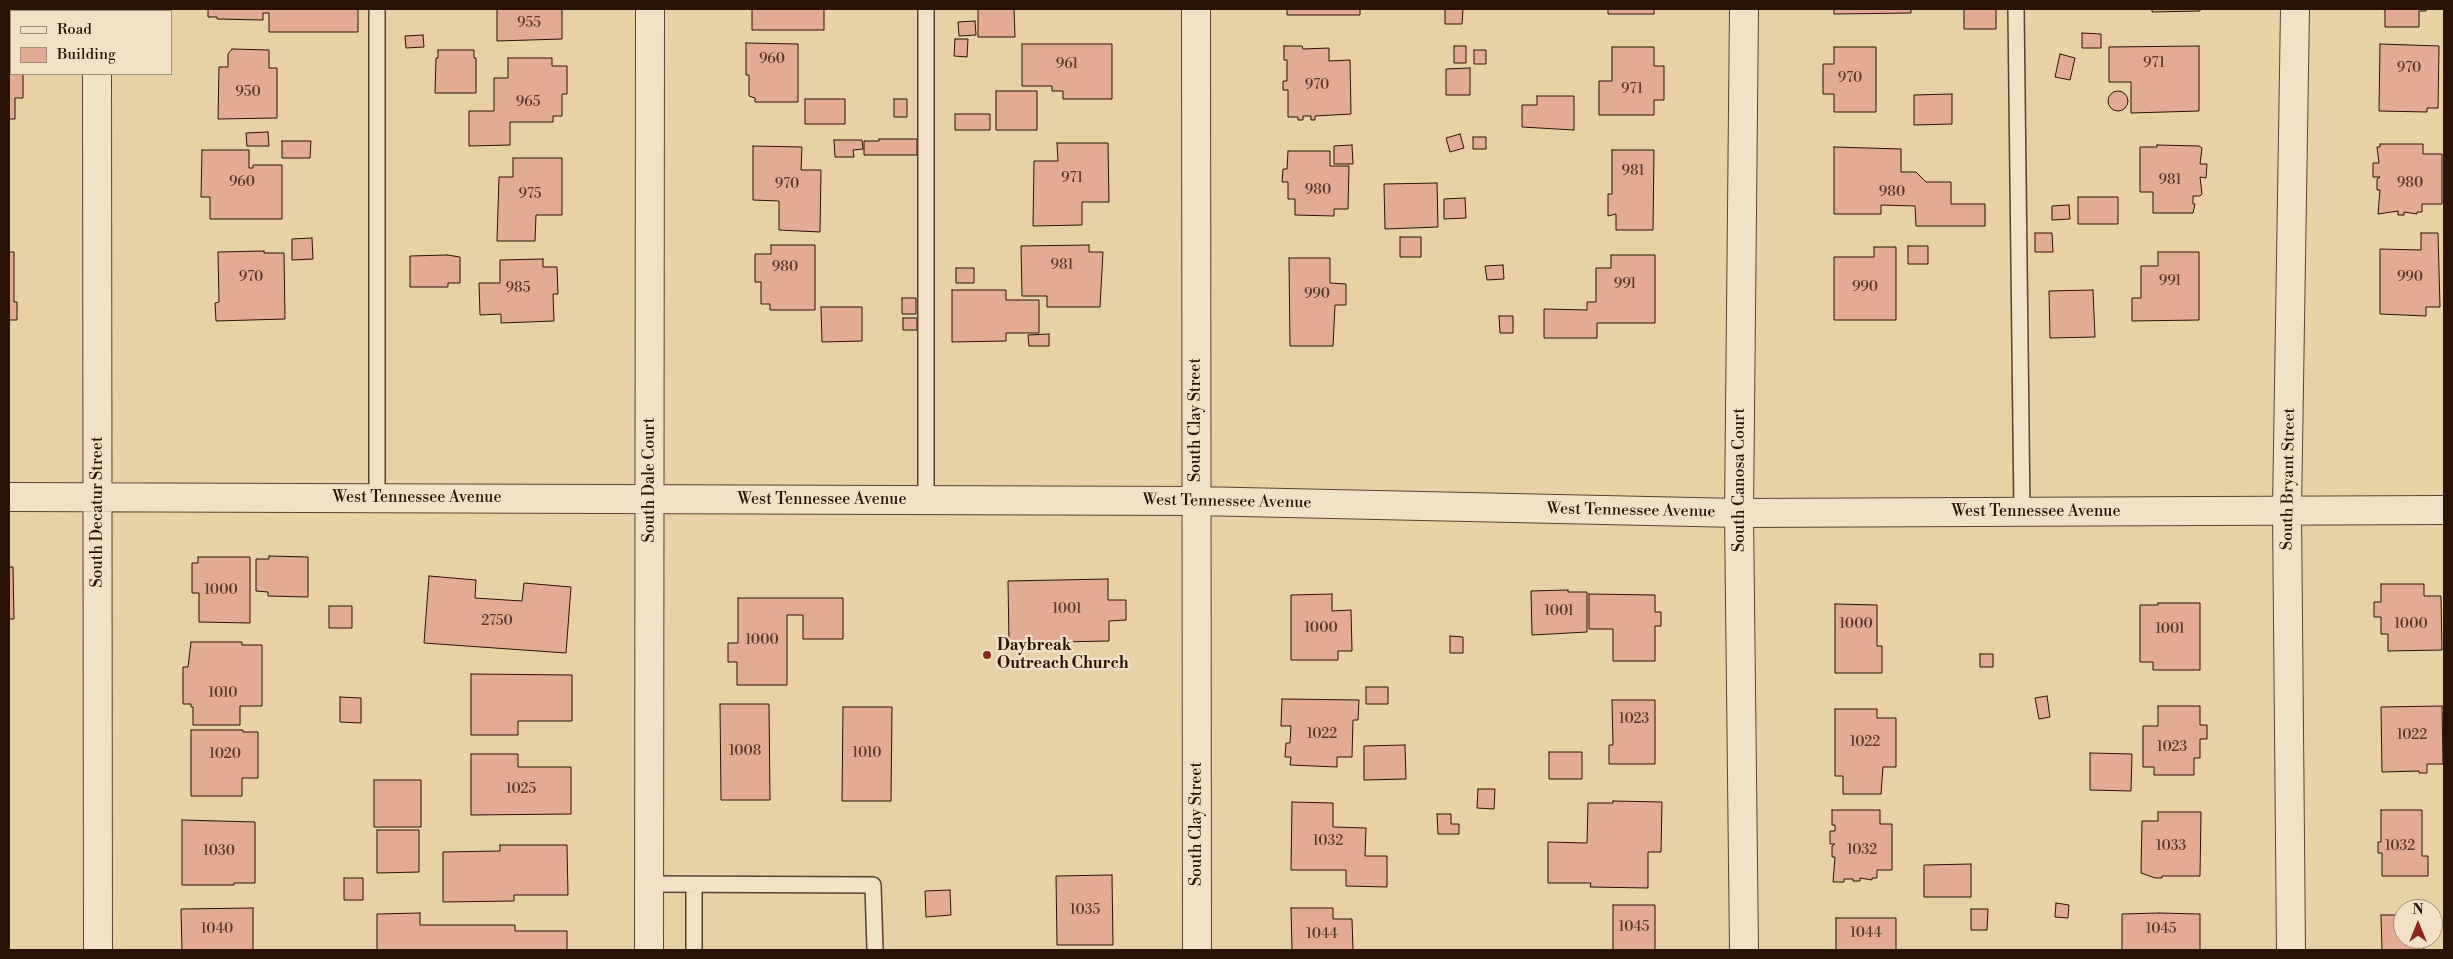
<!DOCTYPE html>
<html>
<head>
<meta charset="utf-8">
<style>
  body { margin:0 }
  #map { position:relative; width:2453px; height:959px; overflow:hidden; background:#e9d1a6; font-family:"Libre Bodoni",serif }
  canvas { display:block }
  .frame { position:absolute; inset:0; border:10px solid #291206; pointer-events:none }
  .legend { position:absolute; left:10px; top:10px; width:162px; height:65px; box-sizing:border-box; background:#f1e1c5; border:1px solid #a18e79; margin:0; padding:6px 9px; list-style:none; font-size:15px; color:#291206 }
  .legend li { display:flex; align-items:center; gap:10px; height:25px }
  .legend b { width:25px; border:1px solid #a18e79 }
  .north { position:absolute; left:2393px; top:899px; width:50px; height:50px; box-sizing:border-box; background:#f1e1c5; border:1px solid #a18e79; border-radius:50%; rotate:0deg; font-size:14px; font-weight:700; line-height:20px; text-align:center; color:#291206 }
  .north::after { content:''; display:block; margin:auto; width:18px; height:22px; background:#8f2418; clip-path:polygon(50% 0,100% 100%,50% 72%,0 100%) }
</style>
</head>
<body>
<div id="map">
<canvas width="2453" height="959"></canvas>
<div class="frame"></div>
<ul class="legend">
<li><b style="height:6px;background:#f1e1c5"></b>Road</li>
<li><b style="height:14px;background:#e4ab93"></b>Building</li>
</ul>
<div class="north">N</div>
</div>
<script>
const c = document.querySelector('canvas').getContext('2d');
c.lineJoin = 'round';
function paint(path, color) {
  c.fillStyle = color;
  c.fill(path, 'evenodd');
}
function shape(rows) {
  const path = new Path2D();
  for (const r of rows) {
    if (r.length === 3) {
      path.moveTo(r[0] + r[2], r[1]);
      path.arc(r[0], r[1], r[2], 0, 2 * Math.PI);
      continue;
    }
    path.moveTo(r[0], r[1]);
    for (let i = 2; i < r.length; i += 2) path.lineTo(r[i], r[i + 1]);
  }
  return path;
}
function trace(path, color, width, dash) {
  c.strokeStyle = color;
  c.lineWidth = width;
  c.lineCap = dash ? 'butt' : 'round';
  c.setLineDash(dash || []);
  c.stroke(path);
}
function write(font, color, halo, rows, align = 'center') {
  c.font = font + ' "Libre Bodoni",serif';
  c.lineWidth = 4.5;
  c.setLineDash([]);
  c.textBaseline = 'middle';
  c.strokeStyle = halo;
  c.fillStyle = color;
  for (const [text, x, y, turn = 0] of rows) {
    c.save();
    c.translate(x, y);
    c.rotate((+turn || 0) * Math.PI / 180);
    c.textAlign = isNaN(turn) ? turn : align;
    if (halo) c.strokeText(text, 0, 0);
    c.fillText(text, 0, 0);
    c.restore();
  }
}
const building = shape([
  [208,9,358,9,358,32,269,32,269,13,263,13,263,20,217,19,217,17,208,17,208,9],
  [497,9,562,9,562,39,497,41,497,9],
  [752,9,824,9,824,30,752,30,752,9],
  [978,9,1014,9,1015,37,978,37,978,9],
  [1287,9,1360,9,1360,15,1287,15,1287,9],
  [1445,9,1463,9,1462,24,1445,24,1445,9],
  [1608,9,1654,9,1654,14,1608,14,1608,9],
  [1834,9,1911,9,1911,13,1834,14,1834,9],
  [1964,9,1996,9,1996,29,1964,29,1964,9],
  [2152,9,2200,9,2200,11,2152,12,2152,9],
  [2380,9,2426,9,2426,11,2419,11,2419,27,2385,27,2385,10,2380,9],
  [975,21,976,35,959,36,958,22,975,21],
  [2082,33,2101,34,2101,48,2082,48,2082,33],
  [423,35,424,47,406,48,405,36,423,35],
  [955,39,968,39,967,57,954,56,955,39],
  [746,43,798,44,798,102,755,102,755,98,749,96,749,75,746,75,746,43],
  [1022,44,1112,44,1112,99,1063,99,1063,91,1052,91,1052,86,1022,86,1022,44],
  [2380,44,2439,46,2438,108,2427,108,2427,112,2379,111,2380,44],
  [1284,46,1302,46,1303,49,1329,48,1329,61,1350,60,1351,114,1315,116,1315,120,1311,120,1311,116,1303,116,1303,120,1298,120,1298,117,1288,117,1288,90,1283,90,1283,81,1287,81,1287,60,1284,60,1284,46],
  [1454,46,1466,46,1466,63,1454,63,1454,46],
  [2199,46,2199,111,2131,113,2131,82,2109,82,2109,47,2199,46],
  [1612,47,1654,47,1654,66,1664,66,1664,100,1654,100,1654,115,1599,115,1599,81,1612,81,1612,47],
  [1834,47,1876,47,1876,112,1834,112,1834,94,1823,94,1823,64,1834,64,1834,47],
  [232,49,269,50,269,68,277,68,277,118,218,119,219,67,228,67,228,54,232,49],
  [438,50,474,50,474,58,476,58,476,93,435,93,436,58,438,58,438,50],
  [1474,50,1486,50,1486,64,1474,64,1474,50],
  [9,51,11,51,11,74,23,74,23,98,15,98,15,119,9,119,9,51],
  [2060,54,2075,58,2070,80,2055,77,2060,54],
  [508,58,552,58,552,66,567,66,567,94,562,94,562,116,553,116,553,122,510,122,510,145,469,146,469,111,494,111,494,78,508,78,508,58],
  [1470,68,1470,95,1446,95,1446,69,1470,68],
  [2118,101,10],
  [996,91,1037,91,1037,130,996,130,996,91],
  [1952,94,1952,124,1914,125,1914,95,1952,94],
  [1537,96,1574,96,1574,130,1522,127,1522,105,1537,105,1537,96],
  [805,99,845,99,845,124,805,124,805,99],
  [894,99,907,99,907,117,894,117,894,99],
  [955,114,990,114,990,130,955,130,955,114],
  [268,132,269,146,247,146,246,133,268,132],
  [1460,134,1464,148,1450,152,1446,138,1460,134],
  [1473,137,1486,137,1486,149,1473,149,1473,137],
  [879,139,917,139,917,155,864,155,864,141,879,141,879,139],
  [834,140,862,140,863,149,853,150,854,157,835,157,834,140],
  [282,141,311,141,310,158,282,158,282,141],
  [1057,143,1108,143,1109,202,1082,202,1082,225,1033,226,1034,161,1058,161,1057,143],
  [2380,144,2423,144,2423,154,2442,154,2442,204,2422,204,2422,212,2417,212,2417,214,2404,212,2404,215,2398,215,2398,211,2378,214,2380,190,2377,190,2377,179,2380,177,2373,177,2373,163,2379,163,2377,147,2380,147,2380,144],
  [1352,145,1353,164,1334,164,1334,146,1352,145],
  [2157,145,2199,146,2202,148,2200,164,2207,164,2206,178,2200,177,2202,194,2200,196,2193,196,2193,204,2195,204,2193,213,2153,213,2153,192,2140,192,2140,147,2157,147,2157,145],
  [753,146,802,147,801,170,821,170,820,232,779,230,779,201,753,200,753,146],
  [1834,147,1901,149,1901,172,1916,172,1926,182,1951,182,1951,204,1985,204,1985,226,1916,226,1915,206,1881,205,1881,214,1834,214,1834,147],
  [202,150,249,150,249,168,253,168,253,165,282,165,282,219,210,219,210,197,201,197,202,150],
  [1612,150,1654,150,1653,230,1616,230,1616,214,1608,216,1608,194,1612,194,1612,150],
  [1288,151,1330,151,1330,166,1349,166,1348,209,1334,209,1334,216,1295,215,1295,199,1288,199,1288,182,1282,182,1283,169,1287,169,1288,151],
  [513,158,562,158,562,215,536,215,535,241,497,241,499,177,513,177,513,158],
  [1437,183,1438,227,1385,229,1384,184,1437,183],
  [2078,197,2118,197,2118,224,2078,224,2078,197],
  [1465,198,1466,218,1444,219,1444,199,1465,198],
  [2069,205,2070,219,2052,220,2052,206,2069,205],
  [2035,233,2052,233,2053,252,2035,252,2035,233],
  [2421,233,2438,233,2440,307,2426,307,2426,316,2380,314,2380,249,2421,250,2421,233],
  [1400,237,1421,237,1421,257,1400,257,1400,237],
  [312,238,313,259,292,260,292,239,312,238],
  [771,245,815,245,815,310,770,310,770,304,761,304,761,282,755,282,755,254,771,254,771,245],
  [1089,245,1089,252,1103,252,1100,307,1047,307,1047,296,1022,296,1021,246,1089,245],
  [1908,246,1928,246,1928,264,1908,264,1908,246],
  [1874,247,1896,247,1896,320,1834,320,1834,257,1874,257,1874,247],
  [264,251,264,253,284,253,285,319,216,321,215,303,219,302,218,252,264,251],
  [9,252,14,252,14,302,17,302,17,320,9,320,9,252],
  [2158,252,2199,252,2199,320,2132,321,2132,298,2141,298,2141,266,2158,266,2158,252],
  [447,255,460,257,460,283,448,283,448,287,410,287,410,256,447,255],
  [1611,255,1655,255,1655,323,1597,323,1597,338,1544,338,1544,309,1587,310,1587,302,1596,302,1596,268,1611,268,1611,255],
  [1289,258,1330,258,1330,283,1346,284,1346,305,1335,305,1333,346,1290,346,1289,258],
  [543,259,543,267,557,267,558,294,553,294,554,321,501,323,501,314,480,315,479,283,500,283,500,260,543,259],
  [1503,265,1504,279,1487,280,1485,266,1503,265],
  [956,268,974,268,974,283,956,283,956,268],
  [952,290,1006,290,1006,300,1039,300,1039,333,1006,333,1006,341,952,342,952,290],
  [2093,290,2095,337,2050,338,2049,291,2093,290],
  [902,298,916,298,916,314,902,314,902,298],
  [821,307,862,307,862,341,822,342,821,307],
  [1499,316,1513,316,1513,333,1500,333,1499,316],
  [903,318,917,318,917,330,903,330,903,318],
  [1049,334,1049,346,1029,346,1028,335,1049,334],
  [269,556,308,557,308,597,268,596,268,592,256,591,256,559,269,559,269,556],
  [198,557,250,557,250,623,199,622,199,593,192,593,192,563,198,563,198,557],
  [9,567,13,567,14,619,9,619,9,567],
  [429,576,476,580,475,598,522,601,524,583,571,587,566,653,424,643,429,576],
  [1108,579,1108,600,1126,600,1126,620,1109,621,1109,641,1009,643,1008,581,1108,579],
  [2381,584,2424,584,2424,596,2441,596,2442,650,2388,651,2388,634,2381,634,2381,617,2374,617,2374,602,2381,602,2381,584],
  [1568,590,1568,592,1587,592,1587,632,1532,635,1531,591,1568,590],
  [1332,594,1332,611,1351,610,1352,651,1338,651,1338,660,1291,660,1291,595,1332,594],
  [1589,594,1655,595,1655,612,1661,612,1661,626,1655,626,1655,661,1613,661,1613,629,1589,629,1589,594],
  [738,598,843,598,843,639,803,639,803,615,787,615,787,685,737,685,737,662,728,662,728,643,738,643,738,598],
  [2158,603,2200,603,2200,670,2153,670,2153,662,2140,662,2140,605,2158,605,2158,603],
  [1835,604,1877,605,1877,646,1882,646,1882,673,1835,673,1835,604],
  [329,606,352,606,352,628,329,628,329,606],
  [1450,636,1463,637,1463,653,1450,653,1450,636],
  [191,642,242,642,242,645,262,645,262,706,240,706,240,725,193,725,193,707,191,707,191,704,183,704,183,667,188,667,191,642],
  [1980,654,1993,654,1993,667,1980,667,1980,654],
  [471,674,572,675,572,721,518,721,518,735,471,735,471,674],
  [1366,687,1388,687,1388,704,1366,704,1366,687],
  [2047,696,2050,717,2039,719,2035,698,2047,696],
  [340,697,361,698,361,723,340,722,340,697],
  [1282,699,1359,700,1358,720,1353,720,1352,757,1337,757,1337,767,1290,765,1291,757,1285,757,1286,743,1290,743,1291,726,1281,726,1282,699],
  [1612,700,1655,700,1655,764,1609,764,1609,745,1613,745,1612,700],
  [720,704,769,704,770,800,721,800,720,704],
  [2158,706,2200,706,2200,725,2207,725,2207,739,2200,739,2200,758,2194,758,2194,775,2154,775,2154,767,2143,767,2143,726,2158,726,2158,706],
  [2442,706,2443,764,2427,764,2427,773,2419,773,2419,771,2382,772,2381,707,2442,706],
  [843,707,892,707,891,801,842,801,843,707],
  [1835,709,1877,709,1877,718,1896,718,1896,767,1883,767,1881,794,1843,794,1843,776,1835,776,1835,709],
  [191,730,243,730,243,732,258,732,258,778,242,778,242,796,191,796,191,730],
  [1405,745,1406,779,1364,780,1364,746,1405,745],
  [1549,752,1582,752,1582,779,1549,779,1549,752],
  [2090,753,2132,754,2131,791,2090,790,2090,753],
  [471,754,518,754,518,767,571,767,571,814,471,815,471,754],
  [374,780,421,780,421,827,374,827,374,780],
  [1478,789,1495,789,1494,809,1477,808,1478,789],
  [1613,801,1662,802,1661,852,1648,852,1648,888,1590,887,1591,883,1548,883,1548,842,1587,843,1588,803,1613,803,1613,801],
  [1292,802,1333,803,1333,827,1366,828,1365,856,1387,856,1387,887,1346,886,1346,870,1291,870,1292,802],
  [1832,810,1880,810,1880,824,1892,824,1892,870,1877,870,1877,878,1872,878,1872,880,1860,878,1860,881,1853,881,1853,879,1844,879,1844,882,1833,882,1835,857,1832,857,1832,846,1835,844,1830,844,1830,831,1835,831,1835,825,1832,825,1832,810],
  [2381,810,2422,810,2422,856,2428,856,2428,876,2382,876,2382,853,2378,853,2378,842,2381,842,2381,810],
  [2158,812,2201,812,2200,876,2162,876,2162,878,2155,878,2141,873,2142,821,2158,821,2158,812],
  [1437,814,1451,814,1451,824,1459,824,1459,834,1438,834,1437,814],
  [182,820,255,822,255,883,234,883,234,885,182,885,182,820],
  [377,830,419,830,419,872,377,873,377,830],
  [500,845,567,845,568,895,514,895,514,901,443,902,443,852,500,851,500,845],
  [1971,864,1971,897,1924,897,1924,865,1971,864],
  [1112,875,1113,945,1057,945,1056,876,1112,875],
  [344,878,363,878,363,900,344,900,344,878],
  [950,890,951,915,926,917,925,891,950,890],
  [2056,903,2069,905,2068,918,2055,917,2056,903],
  [1613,905,1655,905,1655,950,1613,950,1613,905],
  [253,908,253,950,182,950,181,909,253,908],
  [1291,908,1333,908,1333,919,1352,919,1353,950,1292,950,1291,908],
  [1971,909,1988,909,1987,930,1971,930,1971,909],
  [420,913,420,925,515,925,515,931,567,931,567,950,377,950,377,914,420,913],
  [2159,913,2200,914,2200,950,2122,950,2122,914,2159,913],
  [2381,915,2403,915,2403,939,2423,939,2424,950,2382,950,2381,915],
  [1836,918,1896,918,1896,950,1836,950,1836,918]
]);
paint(building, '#e4ab93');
trace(building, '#291206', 1);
const service = shape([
  [377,9,377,498],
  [926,9,926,500],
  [2016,9,2022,513],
  [648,884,873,885,875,950],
  [694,885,694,950]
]);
const minor = shape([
  [97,9,97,11],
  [1196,9,1197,950],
  [97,74,98,950],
  [9,497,1196,501,1739,513,2444,510],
  [649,950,650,9],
  [1744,950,1739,513,1744,9],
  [2291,950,2287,510,2295,9]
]);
trace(service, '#59422e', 18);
trace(minor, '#59422e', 30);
trace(service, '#f1e1c5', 15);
trace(minor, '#f1e1c5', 28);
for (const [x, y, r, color] of [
  [987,655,5,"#8f2418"]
]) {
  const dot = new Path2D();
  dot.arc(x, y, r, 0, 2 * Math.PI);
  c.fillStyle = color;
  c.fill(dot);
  trace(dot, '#f1e1c5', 2);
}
write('14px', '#583829', null, [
  ["955",529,24],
  ["960",772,60],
  ["971",2154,64],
  ["961",1067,65],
  ["970",2409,69],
  ["970",1850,79],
  ["970",1317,86],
  ["971",1632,90],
  ["950",248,93],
  ["965",528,103],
  ["981",1633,172],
  ["971",1072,179],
  ["981",2170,181],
  ["960",242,183],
  ["980",2410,184],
  ["970",787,185],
  ["980",1318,191],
  ["980",1892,193],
  ["975",530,195],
  ["981",1062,266],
  ["980",785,268],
  ["970",251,278],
  ["990",2410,278],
  ["991",2170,282],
  ["991",1625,285],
  ["990",1865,288],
  ["985",518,289],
  ["990",1317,295],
  ["1000",221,591],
  ["1001",1067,610],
  ["1001",1559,612],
  ["2750",497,622],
  ["1000",1856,625],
  ["1000",2411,625],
  ["1000",1321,629],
  ["1001",2170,630],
  ["1000",762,641],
  ["1010",223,694],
  ["1023",1634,720],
  ["1022",1322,735],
  ["1022",2412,736],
  ["1022",1865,743],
  ["1023",2172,748],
  ["1008",745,752],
  ["1010",867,754],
  ["1020",225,755],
  ["1025",521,790],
  ["1032",1328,842],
  ["1033",2171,847],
  ["1032",2400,847],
  ["1032",1862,851],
  ["1030",219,852],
  ["1035",1085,911],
  ["1045",1634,928],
  ["1040",217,930],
  ["1045",2161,930],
  ["1044",1866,934],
  ["1044",1322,935]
]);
write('16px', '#291206', '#f1e1c5', [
  ["South Clay Street",1196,420,-90],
  ["South Bryant Street",2289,479,-89],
  ["South Dale Court",650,480,-90],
  ["South Canosa Court",1740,480,-90],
  ["West Tennessee Avenue",417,498],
  ["West Tennessee Avenue",822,500],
  ["West Tennessee Avenue",1227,502,1],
  ["West Tennessee Avenue",1631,511,1],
  ["South Decatur Street",98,512,-90],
  ["West Tennessee Avenue",2036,512],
  ["South Clay Street",1197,824,-90]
]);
write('bold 16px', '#291206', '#f1e1c5', [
  ["Daybreak",997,646],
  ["Outreach Church",997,664]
], 'left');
</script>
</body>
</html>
